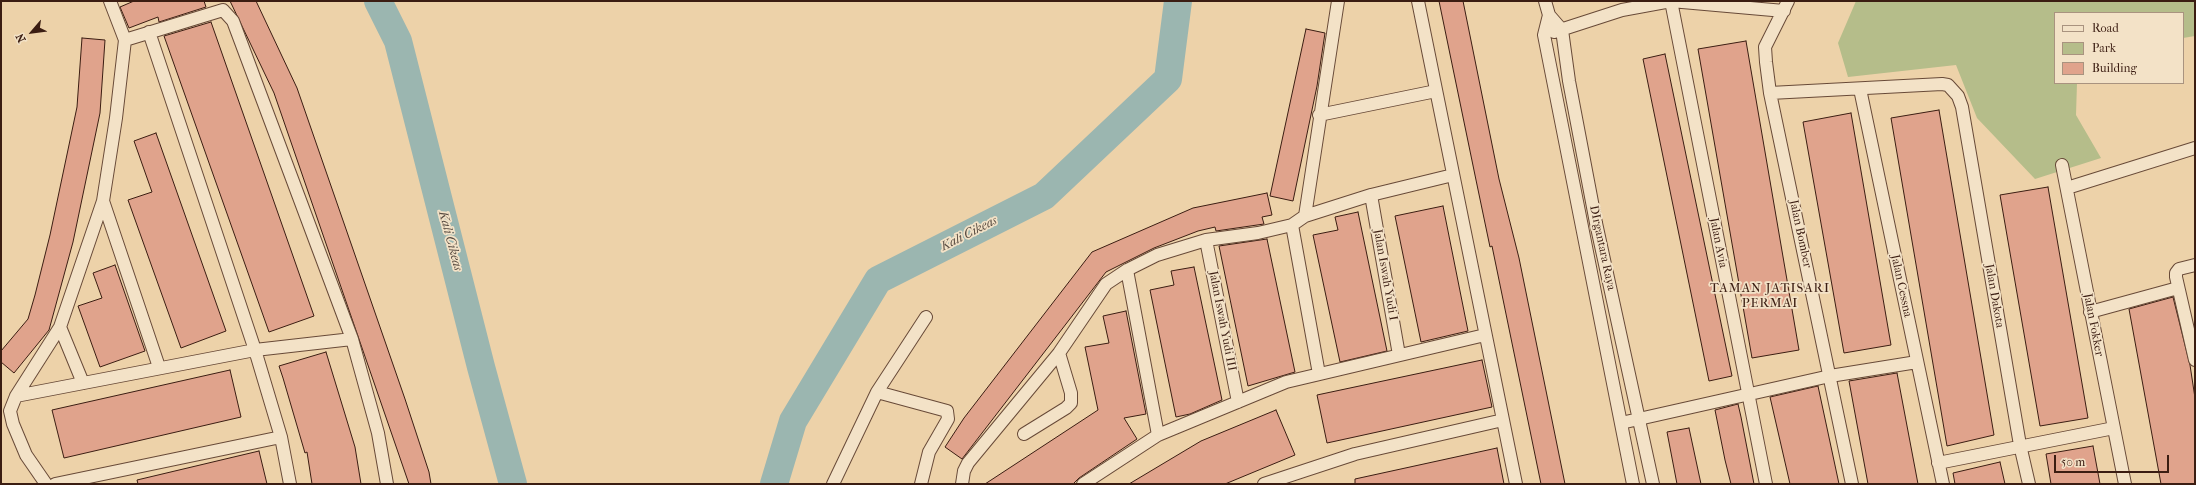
<!DOCTYPE html>
<html>
<head>
<meta charset="utf-8">
<style>
  body { margin:0 }
  #map { position:relative; width:2196px; height:485px; overflow:hidden; background:#edd2a9; font-family:"IM FELL French Canon",serif }
  canvas { display:block }
  .frame { position:absolute; inset:0; border:2px solid #3b1d12; pointer-events:none }
  .legend { position:absolute; left:2054px; top:12px; width:130px; height:72px; box-sizing:border-box; background:#f3e2c7; border:1px solid #a9937f; margin:0; padding:5px 7px; list-style:none; font-size:12px; color:#3b1d12 }
  .legend li { display:flex; align-items:center; gap:8px; height:20px }
  .legend b { width:20px; border:1px solid #a9937f }
  .north { position:absolute; left:12px; top:12px; width:40px; height:40px; -webkit-text-stroke:3px #f3e2c7; paint-order:stroke; rotate:242deg; font-size:11px; font-weight:700; line-height:16px; text-align:center; color:#3b1d12 }
  .north::after { content:''; display:block; margin:auto; width:14px; height:18px; background:#3b1d12; clip-path:polygon(50% 0,100% 100%,50% 72%,0 100%) }
  .scale { position:absolute; left:2054px; top:455px; width:115px; height:18px; box-sizing:border-box; border:2px solid #3b1d12; border-top:0; padding-left:5px; font-size:12px; line-height:14px; white-space:nowrap; color:#3b1d12; -webkit-text-stroke:3px #f3e2c7; paint-order:stroke }
</style>
</head>
<body>
<div id="map">
<canvas width="2196" height="485"></canvas>
<div class="frame"></div>
<ul class="legend">
<li><b style="height:5px;background:#f3e2c7"></b>Road</li>
<li><b style="height:11px;background:#b5bd8a"></b>Park</li>
<li><b style="height:11px;background:#e0a38c"></b>Building</li>
</ul>
<div class="north">N</div>
<div class="scale">50 m</div>
</div>
<script>
const c = document.querySelector('canvas').getContext('2d');
c.lineJoin = 'round';
function paint(path, color) {
  c.fillStyle = color;
  c.fill(path, 'evenodd');
}
function shape(rows) {
  const path = new Path2D();
  for (const r of rows) {
    path.moveTo(r[0], r[1]);
    for (let i = 2; i < r.length; i += 2) path.lineTo(r[i], r[i + 1]);
  }
  return path;
}
function trace(path, color, width, dash) {
  c.strokeStyle = color;
  c.lineWidth = width;
  c.lineCap = dash ? 'butt' : 'round';
  c.setLineDash(dash || []);
  c.stroke(path);
}
function write(font, color, halo, rows, align = 'center') {
  c.font = font + ' "IM FELL French Canon",serif';
  c.lineWidth = 3.5;
  c.setLineDash([]);
  c.textBaseline = 'middle';
  c.strokeStyle = halo;
  c.fillStyle = color;
  for (const [text, x, y, turn = 0] of rows) {
    c.save();
    c.translate(x, y);
    c.rotate((+turn || 0) * Math.PI / 180);
    c.textAlign = isNaN(turn) ? turn : align;
    if (halo) c.strokeText(text, 0, 0);
    c.fillText(text, 0, 0);
    c.restore();
  }
}
paint(shape([
  [1856,1,2195,1,2195,36,2183,38,2183,13,2055,13,2055,83,2077,83,2076,115,2101,158,2035,179,1977,118,1956,65,1848,77,1838,43]
]), '#b5bd8a');
trace(shape([
  [378,1,398,41,481,367,513,484],
  [774,484,793,421,878,280,1044,196,1168,79,1178,1]
]), '#9bb6b0', 28);
const building = shape([
  [134,1,204,1,206,7,159,22,158,17,129,28,120,7,134,1],
  [230,1,256,1,297,88,405,399,429,472,431,484,409,484,274,93,230,1],
  [1439,1,1463,1,1499,179,1519,258,1565,484,1541,484,1492,246,1490,247,1476,180,1439,1],
  [211,22,314,316,269,332,164,36,211,22],
  [1306,29,1325,33,1317,86,1293,201,1270,196,1306,29],
  [82,38,105,40,100,113,73,242,49,330,14,373,1,362,1,351,28,319,35,295,50,235,77,107,82,38],
  [1746,41,1799,350,1752,358,1698,49,1746,41],
  [1665,54,1732,376,1709,381,1643,59,1665,54],
  [1939,110,1994,435,1947,446,1891,118,1939,110],
  [1851,113,1891,345,1844,353,1803,122,1851,113],
  [156,133,226,331,181,348,128,200,152,192,134,141,156,133],
  [2048,187,2088,418,2040,426,2000,195,2048,187],
  [1267,193,1272,215,1262,217,1264,224,1216,231,1215,227,1198,231,1154,248,1106,272,962,459,945,447,964,418,1092,252,1193,208,1267,193],
  [1443,206,1468,331,1421,342,1395,216,1443,206],
  [1358,212,1387,351,1340,362,1313,235,1338,230,1335,217,1358,212],
  [1267,239,1295,372,1248,386,1219,246,1267,239],
  [115,265,145,351,100,367,78,306,102,298,93,273,115,265],
  [1194,267,1222,400,1190,414,1176,417,1150,290,1174,285,1171,271,1194,267],
  [2173,297,2190,365,2195,398,2195,484,2161,484,2129,309,2173,297],
  [1126,311,1146,414,1124,418,1137,439,1079,478,1073,484,985,484,1098,410,1085,347,1109,343,1103,316,1126,311],
  [326,352,355,447,361,484,312,484,307,452,305,453,283,378,279,366,326,352],
  [1482,360,1492,407,1327,443,1317,395,1482,360],
  [230,370,241,417,64,458,52,410,230,370],
  [1897,373,1918,484,1868,484,1849,381,1897,373],
  [1818,386,1839,484,1790,484,1770,397,1818,386],
  [1738,404,1741,417,1754,484,1731,484,1725,460,1715,410,1738,404],
  [1276,410,1295,455,1225,484,1129,484,1201,441,1276,410],
  [1689,428,1701,484,1677,484,1667,432,1689,428],
  [2093,446,2100,484,2051,484,2046,454,2093,446],
  [1497,448,1504,484,1355,484,1355,479,1497,448],
  [259,451,267,484,138,484,137,480,259,451],
  [2000,462,2005,484,1955,484,1953,473,2000,462]
]);
paint(building, '#e0a38c');
trace(building, '#3b1d12', 1);
const minor = shape([
  [110,1,125,40],
  [1418,1,1516,484],
  [1545,1,1549,15],
  [1671,1,1766,484],
  [1788,1,1765,47,1766,62,1770,93,1852,484],
  [149,32,255,350,281,437,290,484],
  [1554,32,1622,10,1671,1,1784,11],
  [1860,89,1943,484],
  [1770,93,1942,84,1948,85,1958,96,1962,107,2020,445,2029,484],
  [1319,115,1436,91],
  [2062,165,2125,484],
  [2067,188,2195,148],
  [1371,195,1399,355],
  [103,201,159,367],
  [1305,216,1338,1],
  [1292,225,1319,374],
  [1206,240,1238,402],
  [2195,265,2179,269,2176,273,2176,277,2195,360],
  [1127,270,1158,435],
  [2090,312,2178,288],
  [60,327,83,383],
  [877,392,947,411,948,419,929,452,921,484],
  [16,396,255,350,352,339],
  [1621,423,1830,376,1917,362],
  [1024,434,1066,408,1071,403,1071,393,1059,353],
  [1938,463,2114,428],
  [46,484,26,455,13,424,10,411,16,396,60,327,103,201,116,118,125,40,223,10,233,21,352,339,378,433,387,484],
  [55,484,281,437],
  [833,484,877,392,926,317],
  [962,484,964,471,968,463,1059,353,1106,284,1127,270,1157,255,1206,240,1258,233,1292,225,1305,216,1371,195,1453,175],
  [1083,484,1158,435,1286,382,1485,335],
  [1264,484,1355,454,1503,420],
  [1633,484,1544,35,1549,15,1562,30,1569,81,1596,223,1653,484]
]);
trace(minor, '#684a38', 14);
trace(minor, '#f3e2c7', 12);
write('12px', '#3b1d12', '#f3e2c7', [
  ["Jalan Bomber",1800,234,78],
  ["Jalan Avia",1718,243,79],
  ["DIrgantara Raya",1602,248,78],
  ["Jalan Iswah Yudi I",1385,275,80],
  ["Jalan Cessna",1901,286,78],
  ["Jalan Dakota",1994,296,80],
  ["Jalan Iswah Yudi III",1222,321,79],
  ["Jalan Fokker",2093,325,79]
]);
write('italic 13px', '#584b41', '#f3e2c7', [
  ["Kali Cikeas",969,234,-27],
  ["Kali Cikeas",450,241,75]
]);
c.letterSpacing = '1px';
write('13px', '#3b1d12', '#f3e2c7', [
  ["TAMAN JATISARI",1770,289],
  ["PERMAI",1770,304]
]);
c.letterSpacing = '0px';
</script>
</body>
</html>
